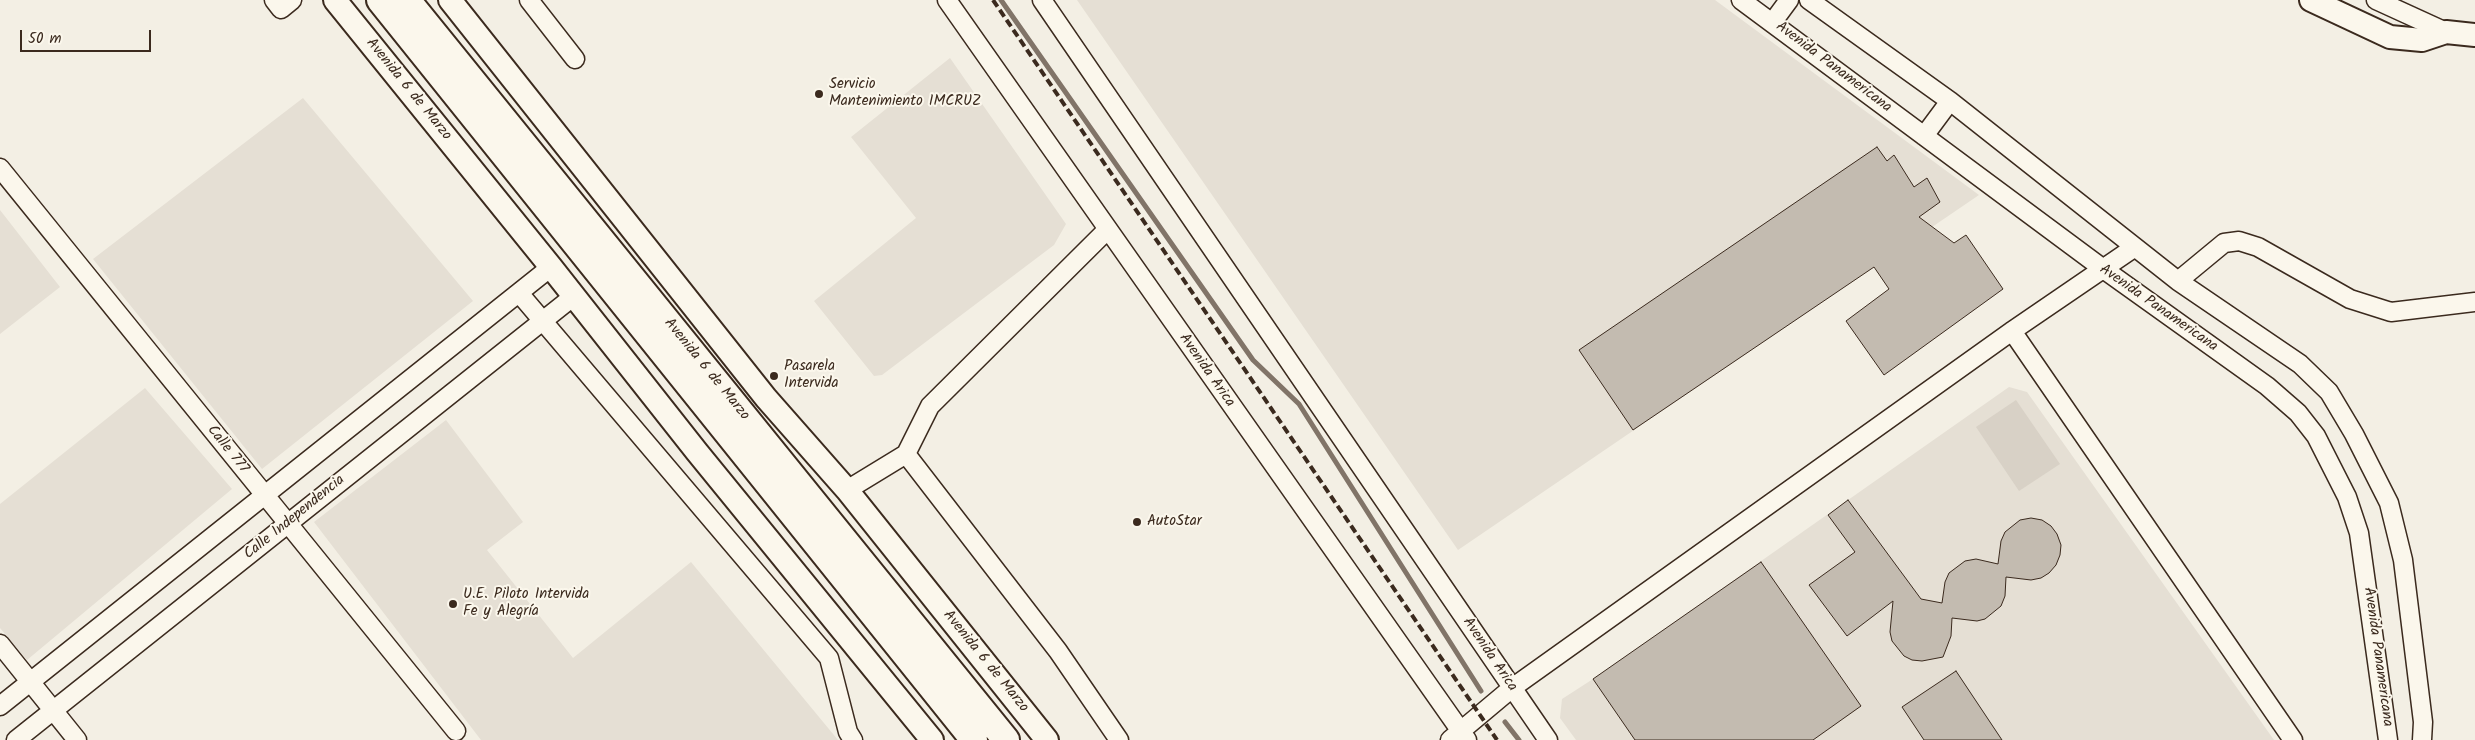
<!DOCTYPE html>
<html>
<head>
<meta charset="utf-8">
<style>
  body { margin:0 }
  #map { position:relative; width:2475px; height:740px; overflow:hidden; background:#f3efe4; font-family:Kalam,sans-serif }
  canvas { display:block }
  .scale { position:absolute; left:20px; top:30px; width:131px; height:22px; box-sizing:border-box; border:2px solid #3b2a1e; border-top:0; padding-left:6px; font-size:15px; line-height:18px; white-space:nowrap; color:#3b2a1e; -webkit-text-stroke:4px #fbf7ec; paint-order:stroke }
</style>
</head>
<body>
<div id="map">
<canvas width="2475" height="740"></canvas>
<div class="scale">50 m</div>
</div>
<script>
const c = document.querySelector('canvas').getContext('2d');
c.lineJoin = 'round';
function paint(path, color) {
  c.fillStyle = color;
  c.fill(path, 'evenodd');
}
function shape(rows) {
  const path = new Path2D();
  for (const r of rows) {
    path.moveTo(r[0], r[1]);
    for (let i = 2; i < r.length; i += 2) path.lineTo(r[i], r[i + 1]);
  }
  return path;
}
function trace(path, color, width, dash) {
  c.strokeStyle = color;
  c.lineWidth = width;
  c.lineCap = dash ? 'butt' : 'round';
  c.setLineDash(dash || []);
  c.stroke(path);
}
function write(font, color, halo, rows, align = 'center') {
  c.font = font + ' Kalam,sans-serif';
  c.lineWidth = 4;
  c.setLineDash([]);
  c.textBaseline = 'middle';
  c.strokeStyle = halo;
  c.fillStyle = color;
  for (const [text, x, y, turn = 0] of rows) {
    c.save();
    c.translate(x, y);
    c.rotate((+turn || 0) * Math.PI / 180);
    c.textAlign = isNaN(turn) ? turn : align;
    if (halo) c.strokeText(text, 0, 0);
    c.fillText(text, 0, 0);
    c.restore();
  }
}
paint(shape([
  [1077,0,1715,0,1979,195,1458,550],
  [950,58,1066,224,1054,245,882,375,874,376,814,301,916,218,851,137],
  [303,98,473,301,262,469,93,259],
  [0,210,60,287,0,334],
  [2009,387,2027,392,2274,740,1576,740,1560,718,1562,699,1593,679],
  [145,388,232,489,27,660,0,628,0,504],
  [446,420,523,522,487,550,573,658,691,562,838,740,481,740,314,522]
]), '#e5dfd4');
paint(shape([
  [2016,400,2060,464,2019,491,1976,427]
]), '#d8d1c6');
trace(shape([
  [1001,0,1253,360,1299,404,1481,691],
  [1505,722,1519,740]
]), '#817468', 5);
const building = shape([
  [1877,147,1887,161,1894,155,1914,187,1927,178,1940,202,1919,217,1954,243,1966,235,2003,289,1884,375,1846,321,1889,289,1874,267,1633,430,1579,350,1877,147],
  [1848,500,1921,599,1942,603,1945,582,1949,573,1965,561,1976,559,1998,564,2001,541,2005,532,2020,520,2031,518,2042,520,2051,526,2057,534,2061,545,2060,555,2056,565,2049,573,2041,578,2031,580,2006,577,2005,596,2001,606,1985,619,1977,621,1952,618,1951,636,1943,657,1922,661,1912,660,1904,656,1892,641,1890,632,1893,601,1847,636,1809,585,1855,552,1828,515,1848,500],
  [1761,562,1861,706,1813,740,1635,740,1593,679,1761,562],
  [1956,671,2002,740,1924,740,1902,707,1956,671]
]);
paint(building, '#c3bbb0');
trace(building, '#3b2a1e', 1);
const minor = shape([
  [274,0,281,9,292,0],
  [529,0,575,59],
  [947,0,1467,740],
  [1042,0,1548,740],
  [1741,0,2102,268,2267,386,2298,413,2316,436,2347,497,2359,533,2388,740],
  [1809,0,1950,101,2178,281,2300,364,2329,392,2354,434,2389,503,2403,560,2423,722,2422,740],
  [2376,0,2446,32],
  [1772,23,1789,0],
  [1924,136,1950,101],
  [0,168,456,731],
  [2178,281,2224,243,2239,241,2258,247,2350,299,2391,312,2475,302],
  [519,293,829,658,848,732,853,740],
  [2012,331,2293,740],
  [906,454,1058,651,1119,740],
  [847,490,906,454,930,406,1107,230],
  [0,644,77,740],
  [0,706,551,267],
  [16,740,574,296],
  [1450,740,1512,688,2012,331,2135,247]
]);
const major = shape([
  [335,0,551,267,697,452,932,740],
  [450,0,766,398,847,490,1047,740],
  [2311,0,2390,37,2422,40,2446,32,2475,35]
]);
const highway = shape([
  [380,0,974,740],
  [407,0,1006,740]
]);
trace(minor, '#3b2a1e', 21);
trace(major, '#3b2a1e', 26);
trace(highway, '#3b2a1e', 30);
trace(minor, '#fbf7ec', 18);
trace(major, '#fbf7ec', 22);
trace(highway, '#fbf7ec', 26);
trace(shape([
  [993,0,1497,740]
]), '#3b2a1e', 4, [8, 4]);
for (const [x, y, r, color] of [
  [819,94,5,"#3b2a1e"],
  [774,376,5,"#3b2a1e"],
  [1137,522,5,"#3b2a1e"],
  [453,604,5,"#3b2a1e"]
]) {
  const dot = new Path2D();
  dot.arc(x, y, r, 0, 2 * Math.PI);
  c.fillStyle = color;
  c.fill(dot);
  trace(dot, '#fbf7ec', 2);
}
write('15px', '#3b2a1e', '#fbf7ec', [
  ["Avenida Panamericana",1833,68,37],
  ["Avenida 6 de Marzo",408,90,51],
  ["Avenida Panamericana",2158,309,35],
  ["Avenida 6 de Marzo",706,370,51],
  ["Avenida Arica",1206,371,55],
  ["Calle 777",227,450,51],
  ["Calle Independencia",295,518,-39],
  ["Avenida Arica",1489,655,56],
  ["Avenida Panamericana",2377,657,82],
  ["Avenida 6 de Marzo",985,662,51]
]);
write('15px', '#3b2a1e', '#fbf7ec', [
  ["Servicio",829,85],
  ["Mantenimiento IMCRUZ",829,102],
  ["Pasarela",784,367],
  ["Intervida",784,384],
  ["AutoStar",1147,522],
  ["U.E. Piloto Intervida",463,595],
  ["Fe y Alegría",463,612]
], 'left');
</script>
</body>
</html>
